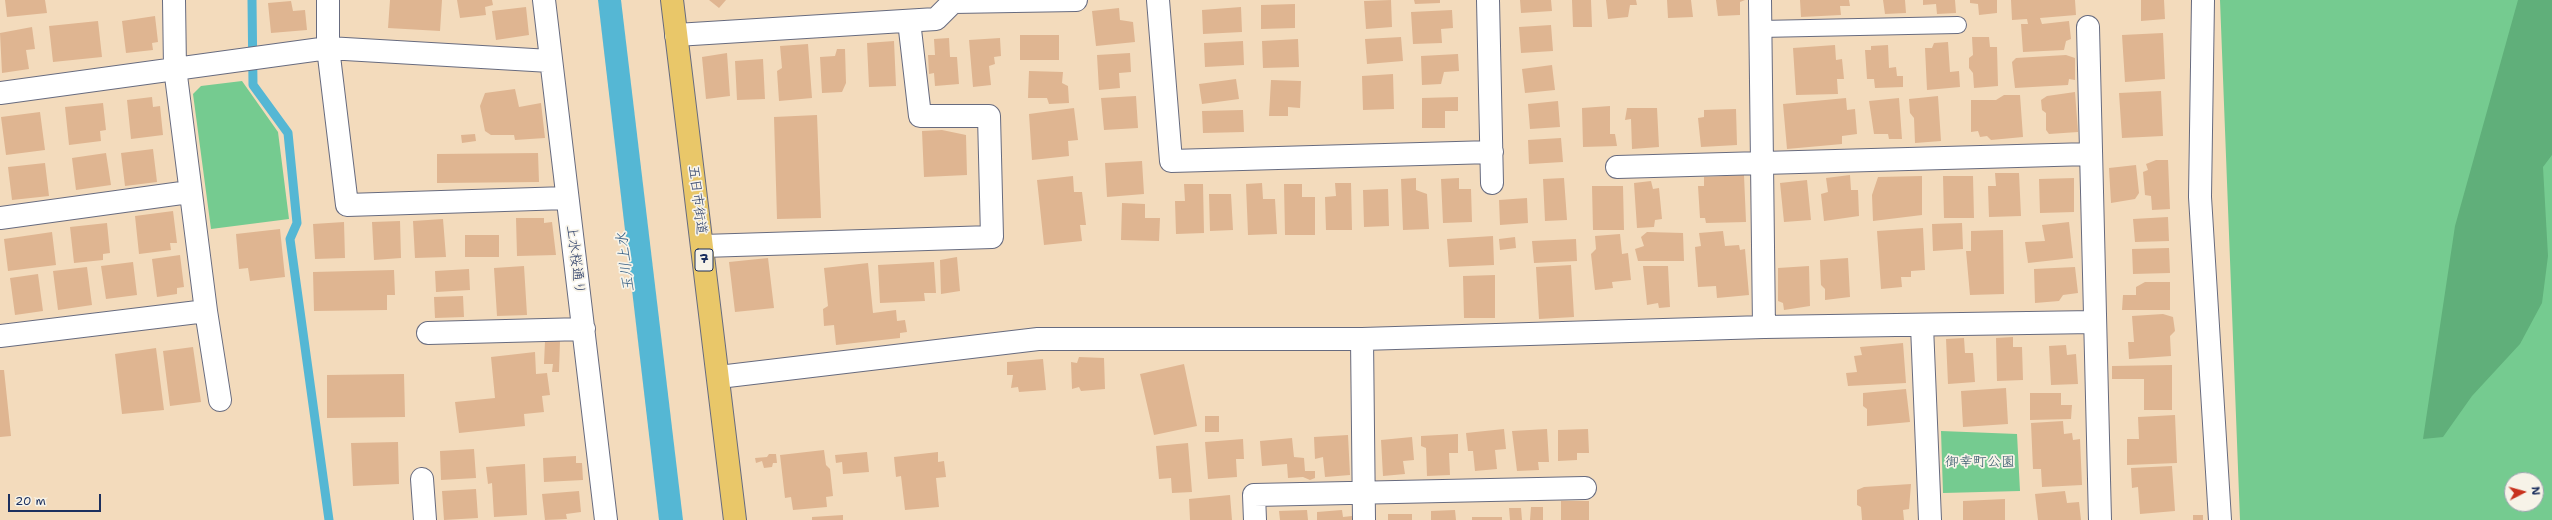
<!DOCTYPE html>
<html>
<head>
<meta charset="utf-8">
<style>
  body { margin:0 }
  #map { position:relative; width:2552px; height:520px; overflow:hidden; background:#f3dbbc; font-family:"Shantell Sans",sans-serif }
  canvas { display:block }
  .north { position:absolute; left:2504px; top:472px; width:40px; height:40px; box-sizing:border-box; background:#f7f3e8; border:1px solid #9fa5b1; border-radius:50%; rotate:84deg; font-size:11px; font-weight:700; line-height:16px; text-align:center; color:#1b2f5e }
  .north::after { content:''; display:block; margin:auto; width:14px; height:18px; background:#c8321e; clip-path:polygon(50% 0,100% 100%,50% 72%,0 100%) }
  .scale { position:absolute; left:8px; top:494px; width:93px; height:18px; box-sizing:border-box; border:2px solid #1b2f5e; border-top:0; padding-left:5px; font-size:12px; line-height:14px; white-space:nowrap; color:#1b2f5e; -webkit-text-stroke:3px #f7f3e8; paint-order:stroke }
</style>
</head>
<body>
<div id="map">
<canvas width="2552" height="520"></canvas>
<div class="north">N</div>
<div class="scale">20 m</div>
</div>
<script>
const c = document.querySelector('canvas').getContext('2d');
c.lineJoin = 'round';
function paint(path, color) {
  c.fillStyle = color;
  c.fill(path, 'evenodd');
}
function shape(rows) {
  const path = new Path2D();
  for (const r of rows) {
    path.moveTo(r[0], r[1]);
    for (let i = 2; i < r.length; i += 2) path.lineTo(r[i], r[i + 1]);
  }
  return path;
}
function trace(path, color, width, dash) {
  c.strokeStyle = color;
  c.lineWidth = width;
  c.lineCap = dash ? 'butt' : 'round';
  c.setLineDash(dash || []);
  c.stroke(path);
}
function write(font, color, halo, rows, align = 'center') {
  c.font = font + ' "Shantell Sans","Klee One",sans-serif';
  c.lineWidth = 3.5;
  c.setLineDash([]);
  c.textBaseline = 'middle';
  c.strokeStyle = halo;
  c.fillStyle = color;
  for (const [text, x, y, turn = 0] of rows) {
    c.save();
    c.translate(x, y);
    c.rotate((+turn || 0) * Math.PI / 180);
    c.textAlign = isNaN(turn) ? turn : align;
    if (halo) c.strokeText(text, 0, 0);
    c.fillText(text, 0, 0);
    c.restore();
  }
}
paint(shape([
  [2220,0,2552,0,2552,520,2240,520],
  [2512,480,2536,480,2536,504,2512,504],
  [242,81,278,132,289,219,211,229,193,94,201,86],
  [1941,431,2017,434,2020,491,1943,493]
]), '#75cb90');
paint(shape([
  [2518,0,2552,0,2552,155,2543,167,2548,256,2542,303,2520,344,2472,396,2443,437,2423,439,2455,226]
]), '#60af7a');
paint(shape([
  [598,0,621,0,683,520,659,520]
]), '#55b7d4');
trace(shape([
  [252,0,253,85,288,133,297,223,290,239,329,520]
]), '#55b7d4', 9);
paint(shape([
  [5,0,45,0,47,13,7,17],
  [390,0,442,0,440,31,388,28],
  [457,0,492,0,493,5,485,7,486,15,460,18],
  [709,0,726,0,719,8],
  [1391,0,1392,27,1366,29,1364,1],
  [1414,0,1440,0,1440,3,1415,4],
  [1520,0,1551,0,1552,11,1521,13],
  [1572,0,1591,0,1592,27,1573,27],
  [1606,0,1636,0,1637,5,1630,5,1628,17,1608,19],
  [1667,0,1691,0,1693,17,1668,18],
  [1716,0,1745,0,1740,2,1740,15,1718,16],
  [1800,0,1849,0,1850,6,1840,6,1841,15,1801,17],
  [1883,0,1905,0,1906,13,1885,14],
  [1923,0,1955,0,1956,13,1937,14,1936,4,1923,5],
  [1970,0,1997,0,1997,13,1979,15,1978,4,1970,3],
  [2011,0,2075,0,2076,15,2040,18,2042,24,2069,21,2071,39,2066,41,2064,50,2023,52,2021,24,2028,24,2027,19,2012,20],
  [2141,0,2164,0,2165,19,2141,21],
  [291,1,293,11,305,10,307,30,271,33,268,3],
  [1295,4,1295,28,1261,29,1261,5],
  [526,7,529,35,496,40,492,11],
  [1241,7,1242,32,1203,34,1202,10],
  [1119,8,1120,20,1133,22,1135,42,1096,46,1092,11],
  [1452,10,1453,28,1441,29,1442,43,1413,44,1411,12],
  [155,16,158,42,152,43,153,50,126,53,122,21],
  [98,21,102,57,53,62,49,26],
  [1551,25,1553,51,1521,53,1519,27],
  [32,27,35,49,26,50,29,69,2,73,0,33],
  [2163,33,2165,79,2125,82,2122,35],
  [1020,35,1059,35,1059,60,1020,60],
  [1401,37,1403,61,1367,64,1365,39],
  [1972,37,1989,37,1990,47,1997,47,1998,86,1974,88,1973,73,1969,68,1969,58,1973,55],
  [949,38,950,57,957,57,959,84,935,86,934,73,929,74,928,55,935,55,934,39],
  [1000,38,1001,56,994,57,995,64,989,66,991,85,973,87,969,40],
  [1298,39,1299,67,1263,68,1262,41],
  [894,41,896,86,869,87,867,43],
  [1243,41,1244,65,1205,67,1204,43],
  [1948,42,1950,72,1959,71,1960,87,1927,90,1925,48,1932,48,1934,43],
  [808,44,812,98,779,101,777,71,782,68,780,46],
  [1835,45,1836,60,1842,59,1844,79,1837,79,1838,94,1796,95,1793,48],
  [1888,45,1889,68,1896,67,1897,76,1903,76,1903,87,1875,88,1874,79,1867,79,1865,50,1871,50,1871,46],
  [837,49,845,49,846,83,842,92,822,93,820,57,835,56],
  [727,53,730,96,706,99,702,57],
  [1130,53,1131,72,1119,73,1120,88,1099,90,1097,55],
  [1458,54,1459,71,1444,72,1441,84,1422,85,1421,56],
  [2066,55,2075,58,2075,80,2069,79,2068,85,2015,88,2012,62,2016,58],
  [763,59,765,99,737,100,735,61],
  [1552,65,1555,90,1525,93,1522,69],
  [1029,71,1063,72,1062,83,1068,86,1069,103,1049,104,1047,98,1028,98],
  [1393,74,1394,109,1363,110,1362,76],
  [1236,79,1239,99,1202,104,1199,84],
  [1271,80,1301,81,1300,108,1288,107,1288,116,1269,116],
  [515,89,519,107,541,103,545,138,515,140,514,135,491,135,485,131,480,106,485,93],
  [2161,91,2163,136,2122,138,2119,93],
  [2075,92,2078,132,2049,134,2046,130,2046,113,2042,110,2041,100,2047,96],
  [2004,95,2020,95,2023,137,1991,140,1987,136,1980,137,1978,131,1971,132,1971,100,1996,100],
  [1136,96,1138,128,1104,130,1101,98],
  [1938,96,1941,141,1915,143,1914,118,1910,113,1909,99],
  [152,97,153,107,160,106,163,135,131,139,127,100],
  [1458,97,1458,111,1445,111,1445,128,1422,128,1422,98],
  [1846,98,1847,110,1855,109,1857,134,1842,136,1842,144,1787,149,1783,104],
  [1899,98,1902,139,1889,139,1888,134,1874,134,1869,101],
  [1558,101,1560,127,1530,129,1528,104],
  [103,103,106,130,100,131,101,141,69,145,65,107],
  [1610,106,1610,134,1615,134,1617,146,1583,147,1582,108],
  [1074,108,1078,140,1068,141,1069,156,1032,160,1029,114],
  [1627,108,1657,108,1659,147,1632,149,1631,119,1625,120],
  [1736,109,1737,145,1701,147,1698,118,1704,117,1704,110],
  [1243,110,1244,132,1203,133,1202,111],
  [40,112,45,150,6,155,1,117],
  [817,115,821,218,777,219,774,117],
  [942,130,966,135,967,175,924,177,922,131],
  [475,134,476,141,462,143,461,135],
  [1561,138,1563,162,1529,164,1528,140],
  [153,149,157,182,125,186,121,153],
  [106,153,111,185,76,190,72,158],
  [538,153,539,182,437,183,437,154],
  [2156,160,2168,160,2170,209,2152,210,2151,196,2145,195,2143,172,2148,170,2146,164],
  [1142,161,1144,194,1107,197,1105,163],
  [45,163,49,196,12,200,8,167],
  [2136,165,2139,193,2135,199,2111,203,2109,168],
  [1995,173,2019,173,2021,216,1989,217,1988,186,1996,186],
  [1744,175,1746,222,1706,223,1705,218,1700,218,1698,186,1704,186,1704,177],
  [1850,175,1851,190,1858,190,1859,216,1824,221,1821,194,1828,192,1826,178],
  [1073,176,1074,192,1082,192,1086,225,1080,225,1082,241,1044,245,1037,180],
  [1922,176,1922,215,1873,221,1872,195,1878,177],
  [1943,176,1973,176,1974,218,1944,218],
  [1416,178,1416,190,1427,194,1429,229,1403,230,1401,179],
  [1459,178,1459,189,1471,189,1472,222,1443,223,1441,179],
  [1564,178,1567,220,1545,221,1543,179],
  [2074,178,2074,212,2040,213,2039,179],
  [1807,180,1811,220,1784,222,1780,183],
  [1651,181,1653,189,1659,188,1662,219,1655,220,1654,227,1637,228,1634,183],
  [1262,183,1263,199,1275,199,1277,234,1248,235,1246,184],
  [1335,183,1351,183,1352,230,1326,230,1325,197,1336,196],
  [1184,184,1203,184,1204,233,1176,234,1175,201,1185,201],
  [1284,184,1302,184,1302,197,1315,197,1315,235,1285,235],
  [1592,186,1623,186,1624,230,1593,230],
  [1388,189,1389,226,1364,227,1363,190],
  [1209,194,1231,194,1233,230,1210,231],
  [1527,198,1528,223,1500,225,1499,200],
  [1122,203,1145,204,1145,218,1160,218,1159,241,1121,240],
  [173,211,177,243,170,243,171,250,139,254,135,216],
  [2168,217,2169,241,2135,242,2133,219],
  [516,218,544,218,544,223,552,222,556,255,517,256],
  [443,219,446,257,415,258,413,221],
  [400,221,401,258,374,260,372,222],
  [344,222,345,258,315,259,313,224],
  [2069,222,2073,258,2028,263,2025,242,2045,241,2042,225],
  [107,223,110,253,103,254,103,260,74,263,70,227],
  [1962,223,1963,249,1933,251,1932,224],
  [1923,228,1925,270,1911,271,1911,277,1901,277,1902,287,1881,289,1877,231],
  [280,229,285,277,250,281,248,268,239,269,236,234],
  [2003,230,2004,294,1970,295,1966,251,1971,251,1971,231],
  [1723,231,1725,246,1739,245,1740,250,1745,249,1749,295,1717,298,1716,286,1698,287,1695,247,1701,246,1699,233],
  [52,232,56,265,8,271,4,239],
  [1647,232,1683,233,1684,261,1638,261,1635,249,1644,246,1641,237],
  [1620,234,1622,254,1628,253,1631,280,1612,282,1613,288,1595,290,1591,254,1596,249,1595,236],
  [465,235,499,235,499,257,465,257],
  [1493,236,1494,265,1449,267,1447,239],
  [1515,237,1516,248,1500,250,1499,239],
  [1576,239,1577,261,1534,263,1532,241],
  [2169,248,2170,273,2133,274,2132,249],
  [180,255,184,287,177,288,177,294,157,297,152,259],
  [957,257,960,291,941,294,940,260],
  [768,258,774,308,735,312,729,262],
  [1848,258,1850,297,1825,300,1825,289,1821,285,1820,260],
  [133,262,137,295,106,299,101,266],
  [934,262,936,293,924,293,925,301,880,303,878,265],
  [868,263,873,313,896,310,897,321,905,320,907,332,900,333,900,338,836,345,834,325,824,326,823,309,828,306,824,268],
  [1571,265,1574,317,1539,319,1536,267],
  [524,266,527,315,497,316,494,268],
  [1643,266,1668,266,1670,307,1659,308,1658,303,1647,305],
  [1809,266,1810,306,1784,310,1783,303,1778,301,1778,268],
  [87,267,92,305,58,310,53,271],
  [2075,267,2078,293,2063,295,2059,301,2035,303,2034,269],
  [469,269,470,290,436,292,435,271],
  [394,270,395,295,387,295,387,310,314,311,313,272],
  [38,274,43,311,15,315,10,278],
  [1495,275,1495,318,1464,318,1463,276],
  [2145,282,2170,282,2170,310,2122,310,2123,295,2136,295,2136,287],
  [463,296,464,317,435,318,434,297],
  [2163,314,2173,317,2175,331,2170,336,2171,356,2129,359,2128,342,2134,342,2132,316],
  [2013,337,2013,347,2022,347,2023,380,1997,381,1996,338],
  [1964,338,1965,353,1973,353,1975,382,1948,384,1946,339],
  [545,341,560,341,559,372,552,372,553,364,544,364],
  [1903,343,1906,383,1848,386,1846,373,1857,372,1854,356,1862,355,1860,347],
  [2066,345,2067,355,2076,354,2078,384,2051,385,2049,346],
  [193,347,201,402,170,406,163,351],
  [156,348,164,410,122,414,115,354],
  [535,352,536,374,547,373,550,395,542,396,544,412,524,414,525,426,459,433,455,402,495,398,491,357],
  [1079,357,1104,358,1105,389,1081,391,1079,387,1072,389,1071,362,1077,363],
  [1043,359,1046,390,1019,392,1018,387,1011,388,1013,375,1007,375,1007,362],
  [1184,364,1197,426,1154,435,1140,374],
  [2172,365,2172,410,2144,410,2144,379,2112,379,2112,366],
  [0,370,4,370,11,436,0,437],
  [404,374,405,417,327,418,327,375],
  [2006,388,2008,424,1963,427,1961,391],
  [1906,389,1910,422,1867,426,1867,409,1863,406,1863,393],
  [2030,393,2061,393,2061,405,2072,405,2071,419,2030,420],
  [2175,415,2177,463,2127,465,2127,439,2139,439,2138,417],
  [1205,416,1219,416,1219,432,1205,432],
  [2063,421,2064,434,2072,433,2073,440,2080,439,2082,485,2042,487,2041,469,2033,469,2031,423],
  [1504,429,1506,449,1495,450,1497,469,1475,471,1473,451,1468,451,1466,433],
  [1547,429,1549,462,1538,462,1539,470,1517,471,1512,431],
  [1588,429,1589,453,1577,453,1577,460,1558,461,1558,430],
  [1458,434,1458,453,1449,453,1450,475,1427,476,1426,448,1421,446,1421,436],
  [1348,435,1350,475,1325,477,1323,457,1315,459,1314,437],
  [1412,437,1414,460,1403,461,1405,474,1383,476,1381,440],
  [1292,438,1294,457,1304,458,1305,471,1315,471,1315,478,1310,480,1303,477,1288,478,1287,464,1262,466,1260,441],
  [1243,439,1244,459,1236,459,1237,477,1208,479,1205,442],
  [398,442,399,484,353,486,351,443],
  [1188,443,1192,492,1172,493,1171,478,1159,479,1156,446],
  [474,449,476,478,441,480,440,451],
  [824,450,826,465,830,469,833,496,826,497,827,507,793,510,791,497,785,498,780,455],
  [867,452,869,472,843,474,842,462,836,463,835,455],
  [938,452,938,462,944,461,946,477,936,478,939,507,905,510,901,476,896,477,894,457],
  [769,454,776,454,777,463,773,463,772,467,764,468,762,461,756,463,755,458,767,457],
  [576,456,576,463,582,463,583,480,544,482,543,458],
  [525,464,527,515,494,517,492,483,488,484,486,467],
  [2172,466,2175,511,2140,514,2138,487,2132,488,2131,468],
  [1911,484,1909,509,1903,510,1904,520,1862,520,1861,507,1857,505,1857,490,1864,487],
  [476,489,478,518,444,520,442,491],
  [579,491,581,512,566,514,567,519,545,520,542,494],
  [2065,491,2067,503,2079,502,2081,520,2038,520,2035,494],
  [1230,495,1232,520,1190,520,1189,499],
  [2005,499,2005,520,1963,520,1963,501],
  [1561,501,1589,501,1589,520,1561,520],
  [1531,507,1543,507,1543,520,1530,520],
  [1509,508,1521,508,1522,520,1510,520],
  [1307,510,1308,520,1280,520,1279,511],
  [1342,510,1343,517,1352,516,1352,520,1317,520,1317,512],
  [1455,510,1456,520,1431,520,1431,511],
  [1388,514,1412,514,1412,520,1388,520],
  [843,515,843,520,812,520,812,517],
  [2193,515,2203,515,2203,520,2193,520],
  [1472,517,1502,517,1502,520,1472,520]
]), '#dfb591');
const lane = shape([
  [1760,29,1958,25]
]);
const street = shape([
  [328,0,328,48,347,205,567,198],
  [544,0,606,520],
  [1158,0,1171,161,1492,152],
  [1488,0,1492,183],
  [1760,0,1764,327],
  [2203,0,2200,197,2220,520],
  [2088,27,2100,520],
  [676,35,936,19,953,2,1076,0],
  [0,93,328,48,550,61],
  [1617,167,2090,154],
  [0,218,189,192],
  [703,246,992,237,989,116,920,116,909,21],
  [206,311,220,400],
  [1922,326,1930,520],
  [428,333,584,329],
  [0,336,206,311,175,68,174,0],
  [1362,339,1364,520],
  [719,377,1038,339,1362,339,1764,327,2094,322],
  [422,479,425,520],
  [1255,520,1254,495,1585,488]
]);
const primary = shape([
  [672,0,735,520]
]);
trace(lane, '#676b7f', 18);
trace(street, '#676b7f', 24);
trace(primary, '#676b7f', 24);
trace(lane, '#fff', 16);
trace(street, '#fff', 22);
trace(primary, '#e9c769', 22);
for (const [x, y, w] of [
  [704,260,18]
]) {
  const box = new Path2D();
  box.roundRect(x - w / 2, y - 11, w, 22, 3);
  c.fillStyle = '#f7f3e8';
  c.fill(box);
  trace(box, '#1b2f5e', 1);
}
write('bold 13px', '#1b2f5e', null, [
  ["7",704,260]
]);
write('14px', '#1b2f5e', '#f7f3e8', [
  ["五日市街道",697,200,83],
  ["上水桜通り",575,260,83]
]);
write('14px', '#32566a', '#f7f3e8', [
  ["御幸町公園",1980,462]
]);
write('italic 15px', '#2c5881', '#f7f3e8', [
  ["玉川上水",626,262,-97]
]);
</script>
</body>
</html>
